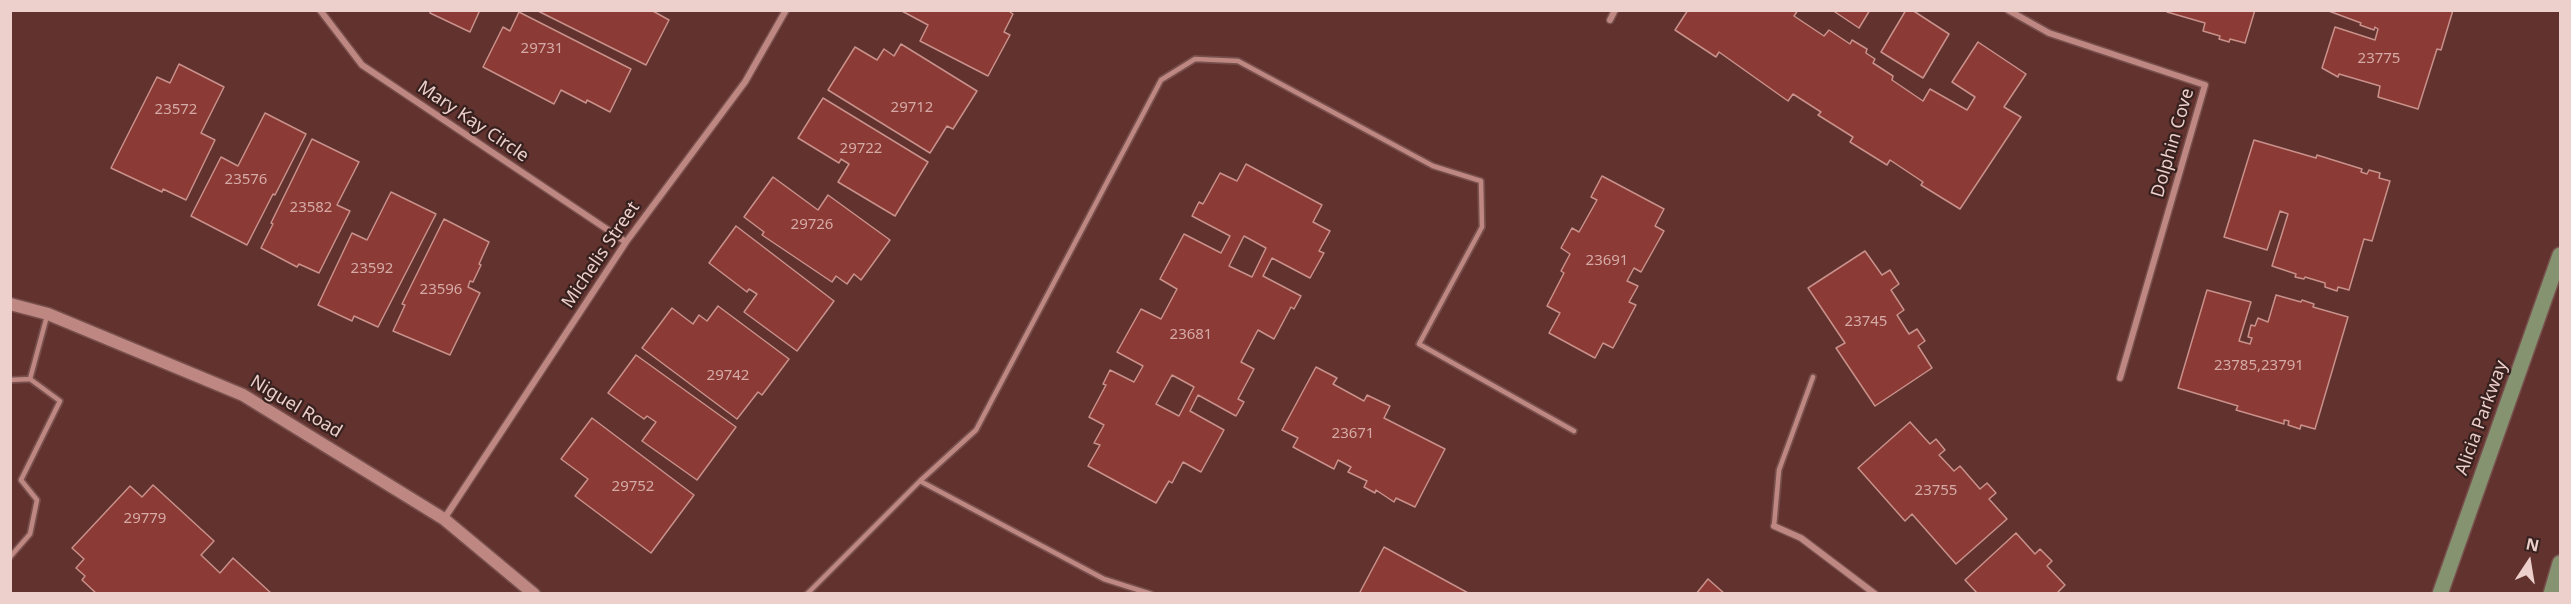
<!DOCTYPE html>
<html>
<head>
<meta charset="utf-8">
<style>
  body { margin:0 }
  #map { position:relative; width:2571px; height:604px; overflow:hidden; background:#61322e; font-family:"Noto Sans",sans-serif }
  canvas { display:block }
  .frame { position:absolute; inset:0; border:12px solid #edcfcb; pointer-events:none }
  .north { position:absolute; left:2499px; top:532px; width:60px; height:60px; -webkit-text-stroke:4px #37211f; paint-order:stroke; rotate:12deg; font-size:16px; font-weight:700; line-height:24px; text-align:center; color:#edcfcb }
  .north::after { content:''; display:block; margin:auto; width:21px; height:27px; background:#edcfcb; clip-path:polygon(50% 0,100% 100%,50% 72%,0 100%) }
</style>
</head>
<body>
<div id="map">
<canvas width="2571" height="604"></canvas>
<div class="frame"></div>
<div class="north">N</div>
</div>
<script>
const c = document.querySelector('canvas').getContext('2d');
c.lineJoin = 'round';
function paint(path, color) {
  c.fillStyle = color;
  c.fill(path, 'evenodd');
}
function shape(rows) {
  const path = new Path2D();
  for (const r of rows) {
    path.moveTo(r[0], r[1]);
    for (let i = 2; i < r.length; i += 2) path.lineTo(r[i], r[i + 1]);
  }
  return path;
}
function trace(path, color, width, dash) {
  c.strokeStyle = color;
  c.lineWidth = width;
  c.lineCap = dash ? 'butt' : 'round';
  c.setLineDash(dash || []);
  c.stroke(path);
}
function write(font, color, halo, rows, align = 'center') {
  c.font = font + ' "Noto Sans",sans-serif';
  c.lineWidth = 4.5;
  c.setLineDash([]);
  c.textBaseline = 'middle';
  c.strokeStyle = halo;
  c.fillStyle = color;
  for (const [text, x, y, turn = 0] of rows) {
    c.save();
    c.translate(x, y);
    c.rotate((+turn || 0) * Math.PI / 180);
    c.textAlign = isNaN(turn) ? turn : align;
    if (halo) c.strokeText(text, 0, 0);
    c.fillText(text, 0, 0);
    c.restore();
  }
}
const building = shape([
  [431,10,480,10,470,32,430,13,431,10],
  [536,10,651,10,669,20,646,65,536,10],
  [900,10,1007,10,1013,14,1004,32,1010,35,988,76,920,41,928,25,900,10],
  [1688,10,1798,10,1794,16,1824,36,1829,30,1850,44,1852,40,1867,49,1866,53,1875,59,1873,63,1893,76,1892,80,1923,101,1930,89,1967,110,1975,97,1952,82,1978,42,2026,74,2004,107,2021,117,1960,209,1921,185,1923,182,1890,160,1887,165,1850,142,1853,137,1818,115,1821,112,1793,94,1788,101,1719,52,1716,57,1675,30,1688,10],
  [1832,10,1870,10,1859,28,1832,10],
  [1906,10,1912,10,1949,34,1923,78,1881,52,1906,10],
  [2167,10,2255,10,2245,43,2230,39,2229,42,2219,39,2220,36,2203,31,2205,23,2167,12,2167,10],
  [2326,10,2453,10,2441,50,2437,49,2418,109,2378,97,2380,86,2339,74,2338,77,2322,68,2335,27,2375,40,2378,29,2375,27,2374,30,2360,25,2361,23,2326,10],
  [519,12,631,69,610,112,587,100,586,103,561,90,554,104,483,67,503,27,510,31,519,12],
  [901,44,977,91,953,129,947,126,930,153,828,90,855,47,877,60,884,49,894,56,901,44],
  [179,64,224,87,201,133,215,140,186,200,163,189,162,192,111,168,157,77,170,83,179,64],
  [823,98,928,162,895,216,838,182,849,164,841,159,839,163,798,138,823,98],
  [265,113,306,134,275,195,273,194,247,245,191,216,221,157,238,166,265,113],
  [312,139,359,162,337,205,350,211,319,273,299,264,297,267,261,248,273,224,271,223,312,139],
  [2254,140,2316,158,2317,155,2362,169,2361,172,2367,174,2369,170,2380,173,2379,178,2390,181,2372,241,2364,239,2349,290,2338,287,2337,291,2325,287,2325,283,2305,277,2304,279,2295,277,2296,274,2272,266,2288,214,2280,211,2267,250,2224,237,2254,140],
  [1246,164,1322,205,1313,222,1330,231,1319,251,1324,253,1310,278,1272,258,1263,276,1301,296,1294,309,1291,307,1274,339,1258,330,1241,362,1254,369,1238,399,1244,402,1236,416,1198,395,1190,411,1224,430,1201,472,1183,462,1172,483,1169,481,1156,503,1088,466,1100,445,1094,443,1104,425,1089,417,1106,385,1103,384,1110,370,1134,382,1143,366,1117,352,1141,309,1161,319,1177,289,1160,279,1184,234,1221,253,1230,236,1192,216,1199,202,1203,204,1220,173,1237,181,1246,164],
  [1244,236,1266,248,1252,277,1229,266,1244,236],
  [1172,375,1194,387,1179,416,1156,404,1172,375],
  [1602,176,1664,209,1655,226,1664,231,1641,272,1634,268,1627,281,1638,286,1629,302,1636,305,1613,348,1603,343,1595,358,1549,333,1560,313,1547,306,1564,273,1561,271,1570,254,1561,248,1572,228,1579,232,1597,200,1591,197,1602,176],
  [773,177,818,210,828,195,890,240,861,280,854,274,847,284,836,276,832,282,762,235,764,232,744,217,773,177],
  [391,192,436,214,378,327,354,316,352,321,318,305,352,233,367,240,391,192],
  [444,219,489,242,479,264,481,265,473,282,470,281,468,287,480,293,450,355,393,331,405,305,402,304,444,219],
  [736,226,834,301,797,351,744,312,757,294,749,289,747,292,709,263,736,226],
  [1865,251,1882,275,1890,270,1899,284,1891,290,1904,310,1897,315,1909,334,1917,329,1925,341,1918,346,1932,368,1875,406,1836,348,1845,343,1808,288,1865,251],
  [2207,290,2251,302,2239,341,2250,344,2252,338,2248,337,2251,325,2255,326,2258,318,2268,322,2276,295,2301,302,2302,300,2314,304,2313,307,2348,317,2315,429,2301,425,2300,429,2288,425,2289,421,2284,420,2284,424,2236,410,2238,406,2178,388,2207,290],
  [718,306,789,359,762,395,758,392,737,419,642,348,672,308,693,324,699,315,707,321,718,306],
  [636,355,736,427,697,480,642,441,656,422,647,416,644,419,608,393,636,355],
  [1316,367,1337,378,1333,384,1364,401,1367,395,1390,406,1384,418,1445,449,1415,507,1396,498,1394,502,1376,490,1375,493,1364,487,1367,481,1348,472,1351,467,1338,460,1334,469,1293,447,1298,438,1282,430,1316,367],
  [592,418,694,495,651,553,575,496,588,479,561,459,592,418],
  [1910,422,1930,444,1936,439,1945,450,1939,455,1954,471,1960,466,1980,489,1987,483,1996,493,1989,499,2007,519,1956,564,1912,514,1905,521,1858,468,1910,422],
  [153,485,214,541,201,555,220,573,233,558,272,594,97,594,82,580,85,576,76,568,84,559,72,548,130,486,142,497,153,485],
  [2016,533,2035,554,2040,549,2052,561,2047,566,2065,585,2058,592,2059,594,1978,594,1965,580,2016,533],
  [1384,547,1470,594,1359,594,1384,547],
  [1708,579,1725,594,1696,594,1708,579]
]);
paint(building, '#8c3a35');
trace(building, '#c9918b', 1.5);
const service = shape([
  [30,379,47,316],
  [10,380,30,379,60,401,21,480,37,500,30,534,10,557],
  [920,481,1104,579,1151,594],
  [1774,526,1779,470,1813,377],
  [807,594,920,481,976,430,1161,80,1195,59,1238,61,1433,166,1481,181,1482,227,1419,344,1574,431]
]);
const minor = shape([
  [320,10,362,65,626,242],
  [2008,10,2049,33,2205,85,2120,378],
  [1610,20,1615,10],
  [444,519,626,242,745,82,786,10],
  [1774,526,1801,538,1875,594]
]);
const secondary = shape([
  [10,304,48,314,243,395,444,519,534,594]
]);
const primary = shape([
  [2440,594,2560,255],
  [2551,594,2560,563]
]);
trace(service, '#774f4c', 8);
trace(minor, '#774f4c', 9);
trace(secondary, '#774f4c', 15);
trace(primary, '#774f4c', 18);
trace(service, '#be8781', 4.5);
trace(minor, '#be8781', 6);
trace(secondary, '#be8781', 12);
trace(primary, '#869370', 15);
write('15px', '#d5aaa6', null, [
  ["29731",542,49],
  ["23775",2379,59],
  ["29712",912,108],
  ["23572",176,110],
  ["29722",861,149],
  ["23576",246,180],
  ["23582",311,208],
  ["29726",812,225],
  ["23691",1607,261],
  ["23592",372,269],
  ["23596",441,290],
  ["23745",1866,322],
  ["23681",1191,335],
  ["23785,23791",2259,366],
  ["29742",728,376],
  ["23671",1353,434],
  ["29752",633,487],
  ["23755",1936,491],
  ["29779",145,519]
]);
write('18px', '#edcfcb', '#37211f', [
  ["Mary Kay Circle",473,122,34],
  ["Dolphin Cove",2173,143,-74],
  ["Michelis Street",601,255,-56],
  ["Niguel Road",296,407,31],
  ["Alicia Parkway",2482,418,-70]
]);
</script>
</body>
</html>
